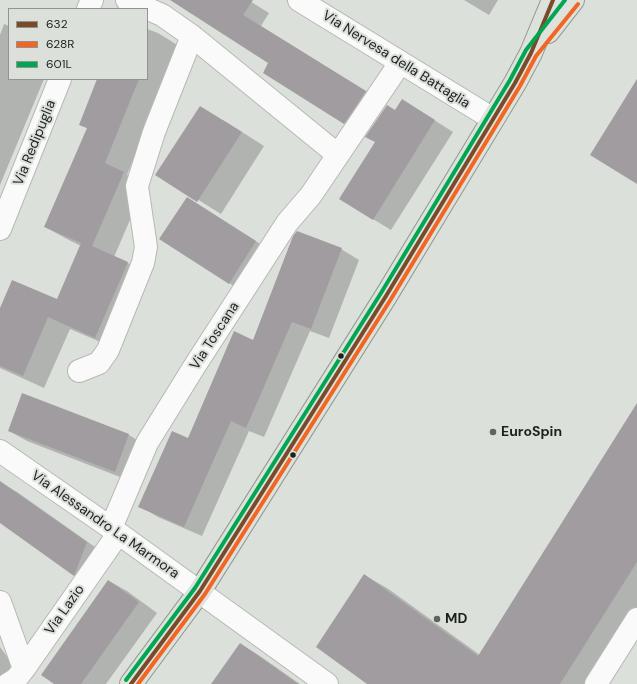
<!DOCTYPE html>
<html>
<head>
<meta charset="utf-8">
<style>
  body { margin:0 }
  #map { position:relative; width:637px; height:684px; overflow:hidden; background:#dce0db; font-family:"DM Sans",sans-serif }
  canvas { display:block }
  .legend { position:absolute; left:8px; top:8px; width:140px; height:72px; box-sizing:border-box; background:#dbe1da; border:1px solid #8f948f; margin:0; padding:5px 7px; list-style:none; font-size:12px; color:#1e201e }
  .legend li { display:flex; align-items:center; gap:8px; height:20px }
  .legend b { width:20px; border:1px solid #8f948f }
</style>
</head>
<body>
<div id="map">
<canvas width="637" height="684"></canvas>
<ul class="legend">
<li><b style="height:5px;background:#7a4b2a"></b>632</li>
<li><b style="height:5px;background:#f26522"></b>628R</li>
<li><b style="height:5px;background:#00a651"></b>601L</li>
</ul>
</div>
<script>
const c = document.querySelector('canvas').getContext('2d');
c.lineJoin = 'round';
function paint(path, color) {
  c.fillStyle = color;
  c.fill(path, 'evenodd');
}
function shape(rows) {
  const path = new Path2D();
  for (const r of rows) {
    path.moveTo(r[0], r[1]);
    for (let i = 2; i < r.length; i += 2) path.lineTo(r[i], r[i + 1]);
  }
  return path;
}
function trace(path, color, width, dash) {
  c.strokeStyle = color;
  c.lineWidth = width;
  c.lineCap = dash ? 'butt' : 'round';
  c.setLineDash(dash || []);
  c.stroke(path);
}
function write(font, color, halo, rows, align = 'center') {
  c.font = font + ' "DM Sans",sans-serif';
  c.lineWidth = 4;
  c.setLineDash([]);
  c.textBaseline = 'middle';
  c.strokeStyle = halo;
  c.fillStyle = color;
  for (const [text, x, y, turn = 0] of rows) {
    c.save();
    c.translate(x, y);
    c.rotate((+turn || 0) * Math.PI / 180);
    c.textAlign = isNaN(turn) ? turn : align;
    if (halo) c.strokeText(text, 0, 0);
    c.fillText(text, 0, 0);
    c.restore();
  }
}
paint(shape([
  [172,0,248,0,269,13,261,26,383,102,363,133,345,123,269,63],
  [464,0,498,0,489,15],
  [4,24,9,26,9,79,44,79,0,185,0,35],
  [147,29,158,33,179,46,127,175,145,185,114,257,128,263,149,275,117,349,70,329,44,388,0,368,0,311,57,301,81,246,67,239,45,227,88,129,80,124,98,79,147,79],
  [396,111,420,111,453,132,391,230,373,219,376,142],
  [223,120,264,146,221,214,157,174],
  [187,198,278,255,252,296,229,283],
  [341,249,359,260,329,338,310,331,264,437,249,431,202,536,158,517,140,506,189,439,254,341],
  [23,394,129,435,147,446,133,482,27,441,9,431],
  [637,421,637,611,591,684,369,684,364,575,387,588,480,655],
  [0,482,17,492,105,554,92,585,74,575,0,522],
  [109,581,127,591,157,613,106,684,55,684],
  [240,644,257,654,300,684,212,684],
  [0,647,15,668,0,679]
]), '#0003');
paint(shape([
  [170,0,253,0,243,15,366,91,344,124,263,73,268,63],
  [97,79,139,79,105,163,124,172,92,246,128,262,95,338,48,317,23,376,0,366,0,308,12,280,57,299,81,243,44,227,87,128,79,125],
  [637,79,637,184,590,155],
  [402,99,435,120,373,220,339,199,375,142,365,137,387,105,395,110],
  [200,106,242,132,197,202,155,175],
  [187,197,256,241,229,284,159,239],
  [297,231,342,248,311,329,292,322,246,428,231,421,184,527,138,507,172,431,188,438,234,331,253,340,293,236],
  [22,393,129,434,115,472,8,431],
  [637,403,637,562,560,684,367,684,316,647,364,574,478,656],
  [0,481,87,542,74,576,0,523],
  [108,580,139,602,81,684,54,684,41,675],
  [240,643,256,654,298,684,211,684]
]), '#a19c9f');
const minor = shape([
  [127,0,162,15,192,36,338,155],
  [299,0,493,119],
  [88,9,92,0],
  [0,229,60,79],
  [79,371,99,363,108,350,143,263,146,247,137,186,154,132,192,36],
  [0,451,111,528,327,684],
  [111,528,147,443,194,367,287,223,311,195,400,63],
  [0,602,24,669],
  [8,684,16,679,24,669,118,534],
  [596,684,637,619]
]);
const major = shape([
  [548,32,573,0],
  [131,684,200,591,386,296,515,83,531,53,553,0]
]);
trace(minor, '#b6b8b4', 24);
trace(major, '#929b90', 24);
trace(minor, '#fafafa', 22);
trace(major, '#dde2dd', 22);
trace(shape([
  [131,684,200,591,386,296,515,83,531,53,553,0]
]), '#7a4b2a', 4);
trace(shape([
  [138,684,205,594,391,299,520,86,536,56,578,4]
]), '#f26522', 4);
trace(shape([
  [126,680,195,588,381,293,510,80,526,50,565,0]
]), '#00a651', 4);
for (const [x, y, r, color] of [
  [341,356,3.5,"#1e201e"],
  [493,432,4,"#606360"],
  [293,455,3.5,"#1e201e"],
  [437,619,4,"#606360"]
]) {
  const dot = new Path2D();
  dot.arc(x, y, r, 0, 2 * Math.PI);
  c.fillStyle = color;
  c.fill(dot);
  trace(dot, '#dbe1da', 1.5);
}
write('14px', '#1e201e', '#dbe1da', [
  ["Via Nervesa della Battaglia",396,60,32],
  ["Via Redipuglia",35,143,-68],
  ["Via Toscana",215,336,-57],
  ["Via Alessandro La Marmora",105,525,35],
  ["Via Lazio",65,610,-55]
]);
write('bold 14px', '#1e201e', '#dbe1da', [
  ["EuroSpin",501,432],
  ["MD",445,619]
], 'left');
</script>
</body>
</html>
